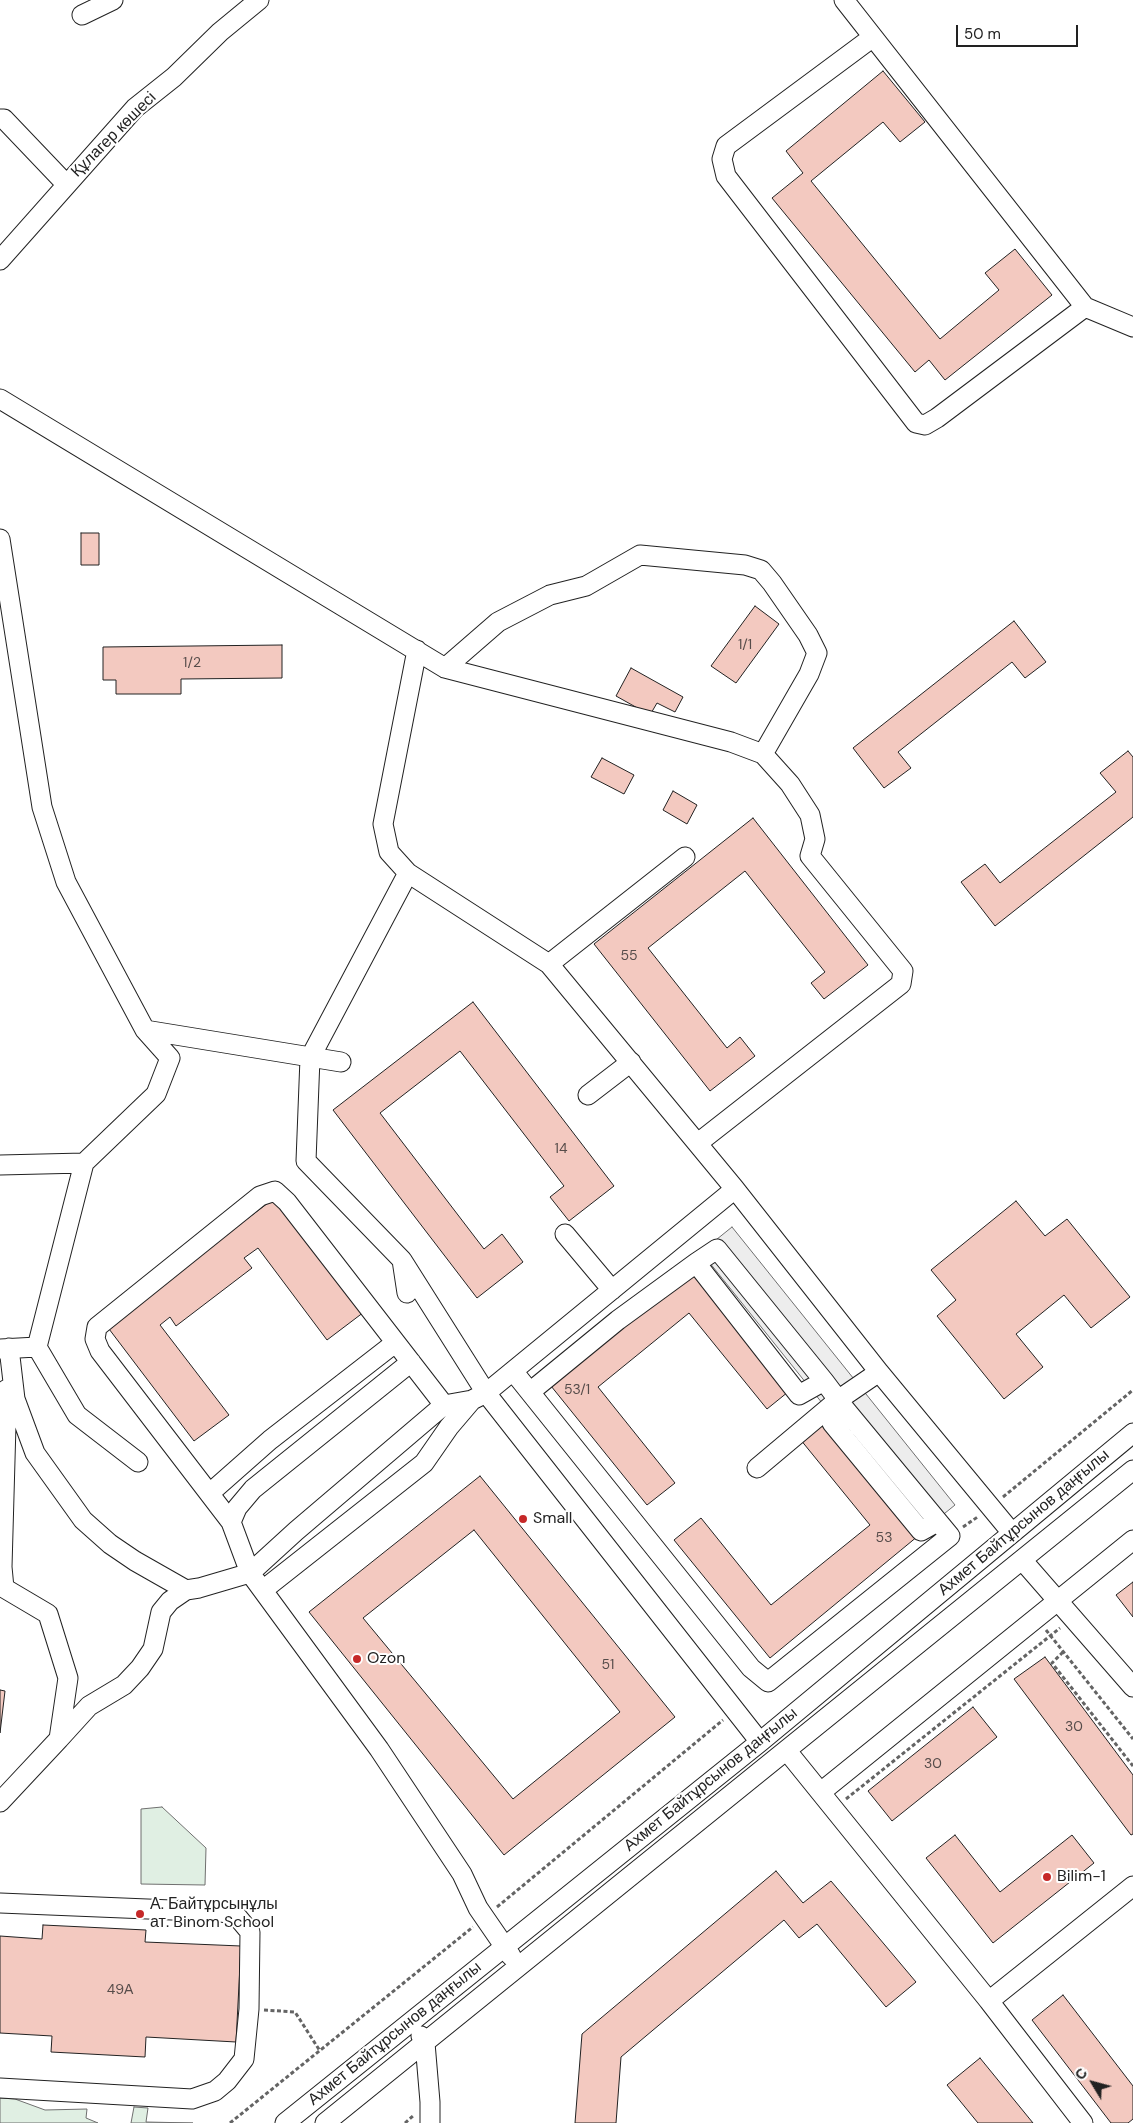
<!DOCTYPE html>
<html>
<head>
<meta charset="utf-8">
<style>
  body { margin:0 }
  #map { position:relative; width:1133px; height:2123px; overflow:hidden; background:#fff; font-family:"DM Sans",sans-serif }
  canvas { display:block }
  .north { position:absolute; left:1068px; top:2058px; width:50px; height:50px; -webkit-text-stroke:4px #fff; paint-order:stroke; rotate:307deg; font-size:14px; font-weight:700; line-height:20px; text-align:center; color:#222 }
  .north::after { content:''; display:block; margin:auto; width:18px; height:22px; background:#222; clip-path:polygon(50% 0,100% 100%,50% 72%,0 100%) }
  .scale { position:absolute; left:956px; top:25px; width:122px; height:22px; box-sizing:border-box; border:2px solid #222; border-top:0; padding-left:6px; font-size:15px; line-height:18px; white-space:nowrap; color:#222; -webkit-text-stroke:4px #fff; paint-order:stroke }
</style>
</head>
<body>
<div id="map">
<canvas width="1133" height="2123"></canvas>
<div class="north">С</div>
<div class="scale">50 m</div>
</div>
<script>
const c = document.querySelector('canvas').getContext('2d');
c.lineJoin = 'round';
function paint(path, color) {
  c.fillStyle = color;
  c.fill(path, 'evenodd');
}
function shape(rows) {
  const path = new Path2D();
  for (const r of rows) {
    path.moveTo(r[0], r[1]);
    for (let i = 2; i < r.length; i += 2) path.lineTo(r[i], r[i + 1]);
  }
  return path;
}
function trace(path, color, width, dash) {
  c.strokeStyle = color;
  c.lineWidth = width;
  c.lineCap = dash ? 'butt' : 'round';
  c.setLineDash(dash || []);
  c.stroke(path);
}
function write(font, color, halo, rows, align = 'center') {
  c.font = font + ' "DM Sans",sans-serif';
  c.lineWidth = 4;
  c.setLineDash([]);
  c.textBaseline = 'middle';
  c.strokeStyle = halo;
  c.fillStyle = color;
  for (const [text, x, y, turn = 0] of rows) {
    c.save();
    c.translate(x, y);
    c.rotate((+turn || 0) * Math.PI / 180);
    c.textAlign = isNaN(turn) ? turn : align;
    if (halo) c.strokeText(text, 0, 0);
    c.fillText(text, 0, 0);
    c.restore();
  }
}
const green = shape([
  [162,1807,206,1848,205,1885,141,1884,141,1809,162,1807],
  [0,2098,15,2099,45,2110,87,2109,86,2118,98,2123,0,2123,0,2098],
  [134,2107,148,2108,146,2122,193,2123,131,2123,134,2107]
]);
paint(green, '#e0efe3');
trace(green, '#6f6f6f', 1);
const parking = shape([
  [732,1227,955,1505,924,1530,701,1252,732,1227]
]);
paint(parking, '#ededed');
trace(parking, '#6f6f6f', 1);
const building = shape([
  [883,71,925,122,900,142,883,122,811,181,940,339,999,290,985,273,1015,249,1052,295,945,380,929,360,915,372,772,198,803,173,786,151,883,71],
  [81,533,99,533,99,565,81,565,81,533],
  [755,606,779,624,736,683,711,666,755,606],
  [1014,621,1046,662,1025,678,1012,662,898,752,911,768,884,788,853,748,1014,621],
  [282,645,282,678,181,679,181,694,116,694,116,680,103,680,103,647,282,645],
  [631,668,683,697,675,712,657,703,650,715,616,696,631,668],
  [1128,751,1133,757,1133,817,995,926,961,882,985,864,1000,883,1116,792,1100,773,1128,751],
  [602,758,634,775,624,794,591,777,602,758],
  [673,791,697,805,687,824,663,810,673,791],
  [753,818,868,965,824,999,811,983,825,972,745,871,648,948,727,1048,740,1037,755,1056,710,1091,594,944,753,818],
  [473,1002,614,1186,569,1221,550,1197,564,1186,460,1051,380,1113,484,1249,502,1234,523,1262,477,1298,333,1110,473,1002],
  [276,1197,364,1312,327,1340,258,1248,244,1258,252,1268,176,1326,170,1317,160,1325,229,1415,194,1441,106,1325,276,1197],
  [1016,1201,1045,1236,1067,1219,1130,1297,1091,1328,1064,1295,1016,1334,1043,1367,1004,1399,937,1316,956,1300,931,1270,1016,1201],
  [692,1273,788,1392,767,1409,689,1313,598,1387,675,1483,647,1505,551,1386,692,1273],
  [823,1420,918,1536,770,1658,674,1540,701,1518,771,1605,870,1525,800,1439,823,1420],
  [480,1476,675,1717,504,1855,309,1612,480,1476],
  [474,1530,620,1712,513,1799,363,1618,474,1530],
  [1133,1582,1133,1617,1116,1595,1133,1582],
  [1045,1657,1133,1775,1133,1834,1131,1835,1014,1679,1045,1657],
  [0,1690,5,1691,0,1733,0,1690],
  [973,1707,997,1737,892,1821,868,1791,973,1707],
  [955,1835,1000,1892,1072,1835,1094,1863,993,1943,926,1858,955,1835],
  [776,1871,803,1903,831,1881,916,1982,886,2007,817,1924,799,1938,784,1920,621,2057,616,2123,575,2123,582,2034,776,1871],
  [43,1925,146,1930,145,1942,241,1946,236,2042,146,2037,145,2057,51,2052,52,2036,0,2033,0,1936,42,1939,43,1925],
  [1063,1995,1133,2086,1133,2119,1128,2123,1111,2123,1032,2020,1063,1995],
  [980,2058,1033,2123,978,2123,947,2085,980,2058]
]);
paint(building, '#f3c9c0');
trace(building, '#222', 1);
const minor = shape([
  [844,0,1085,307,1133,327],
  [82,15,113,0],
  [873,37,726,146,722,159,726,176,916,423,925,425,937,418,1085,307],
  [0,119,4,119,66,184],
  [0,260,135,108,174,77,220,32,259,0],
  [0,399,445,668,731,742,763,754,790,784,810,815,815,839,810,856,903,971,901,984,698,1143],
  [0,539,42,807,66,882,145,1030,170,1058,156,1094,84,1163],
  [445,668,498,622,550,595,586,586,640,555,745,565,761,570,772,583,808,635,817,653,809,674,763,754],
  [408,873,549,964,735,1189,879,1372],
  [549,964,685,857],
  [145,1030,341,1062],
  [588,1095,631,1062],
  [0,1165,84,1163,37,1347,0,1349],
  [735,1189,486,1393,760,1742],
  [565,1234,612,1290],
  [407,1293,402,1260,306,1161,310,1058,408,873,389,852,383,824,417,650],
  [37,1347,77,1415,138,1462],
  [9,1348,15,1399,35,1453,83,1520,110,1544,135,1561,186,1590,199,1588,250,1573,296,1531,444,1405,472,1400,486,1393,402,1260],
  [411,1362,253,1489,237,1508,231,1522,250,1573,379,1749,462,1874,478,1908,511,1956],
  [513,1371,751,1668,768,1682,950,1536,845,1409,824,1381,717,1249,696,1263,799,1395,824,1381],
  [530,1392,618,1320,696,1263],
  [845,1409,832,1423,921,1531,937,1522],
  [757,1468,838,1400,879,1372,1012,1533],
  [210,1493,270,1440,395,1343],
  [231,1522,100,1351,95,1339,97,1327,260,1196,275,1191,287,1202,444,1405],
  [1023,1561,1133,1687],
  [263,1590,424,1463,449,1427,472,1400],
  [59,1739,89,1706,124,1685,140,1668,153,1649,161,1612,170,1601,186,1590],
  [787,1751,989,2001,1133,1886],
  [821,1792,1133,1540],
  [0,1802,59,1739,68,1678,48,1614,4,1588,2,1567,7,1389],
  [0,1903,221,1912,235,1914,250,1932,249,2009,244,2059,227,2081,215,2091,192,2099,0,2088],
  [989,2001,1083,2123],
  [421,2036,425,2043,430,2102,430,2123],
  [285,2123,760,1742,1133,1433],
  [325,2123,1133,1470]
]);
trace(minor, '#222', 21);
trace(shape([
  [1003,1497,1133,1390],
  [963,1527,979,1516],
  [1046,1630,1133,1739],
  [1063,1652,1052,1663,1133,1766],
  [846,1799,1060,1628],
  [497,1907,723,1720],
  [264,2010,295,2012,320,2051],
  [230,2123,473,1927],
  [405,2123,414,2115]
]), '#646464', 3, [4, 2.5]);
trace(minor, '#fff', 19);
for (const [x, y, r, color] of [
  [523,1519,5,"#c62828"],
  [357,1659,5,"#c62828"],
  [1047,1877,5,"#c62828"],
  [140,1914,5,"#c62828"]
]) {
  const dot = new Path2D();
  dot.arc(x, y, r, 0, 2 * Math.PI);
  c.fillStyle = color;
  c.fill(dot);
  trace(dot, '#fff', 2);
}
write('14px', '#564c4a', null, [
  ["1/1",745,645],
  ["1/2",192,663],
  ["55",629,956],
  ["14",561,1149],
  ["53/1",577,1390],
  ["53",884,1538],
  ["51",608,1665],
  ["30",1074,1727],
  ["30",933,1764],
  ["49А",120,1990]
]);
write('16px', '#222', '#fff', [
  ["Құлагер көшесі",114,135,-45],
  ["Ахмет Байтұрсынов даңғылы",1024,1523,-40],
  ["Ахмет Байтұрсынов даңғылы",711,1780,-39],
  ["Ахмет Байтұрсынов даңғылы",395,2034,-39]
]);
write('16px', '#222', '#fff', [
  ["Small",533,1519],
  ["Ozon",367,1659],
  ["Bilim-1",1057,1877],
  ["А. Байтұрсынұлы",150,1905],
  ["ат. Binom School",150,1923]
], 'left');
</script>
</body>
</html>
